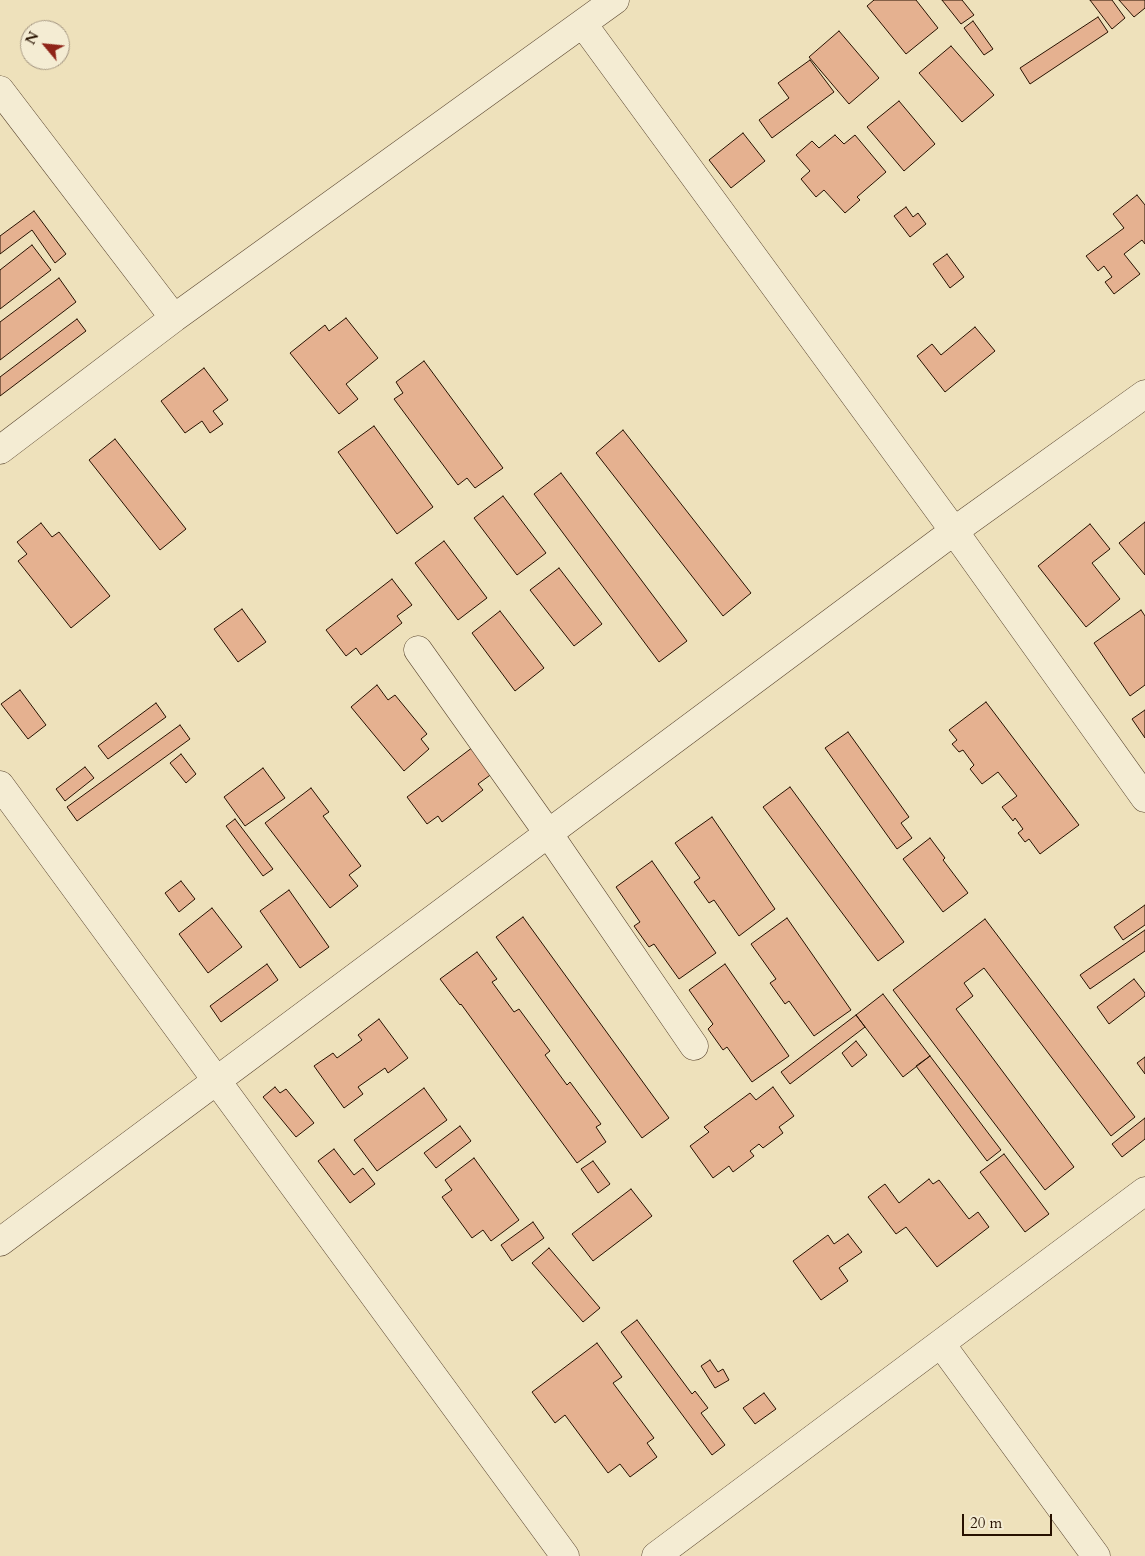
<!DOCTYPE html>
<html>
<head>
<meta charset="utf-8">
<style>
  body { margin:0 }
  #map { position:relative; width:1145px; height:1556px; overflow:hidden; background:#eee1bb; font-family:Cardo,serif }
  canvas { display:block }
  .north { position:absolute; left:20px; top:20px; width:50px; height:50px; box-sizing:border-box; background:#f4ecd3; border:1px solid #a2947f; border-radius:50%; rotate:298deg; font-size:14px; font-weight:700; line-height:20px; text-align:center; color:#271100 }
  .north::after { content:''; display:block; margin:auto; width:18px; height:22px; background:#8f2418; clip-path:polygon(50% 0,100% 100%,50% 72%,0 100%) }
  .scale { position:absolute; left:962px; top:1514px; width:90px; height:22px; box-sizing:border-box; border:2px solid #271100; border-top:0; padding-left:6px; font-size:15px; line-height:18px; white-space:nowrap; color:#271100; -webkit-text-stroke:4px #f4ecd3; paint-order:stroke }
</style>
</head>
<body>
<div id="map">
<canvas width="1145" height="1556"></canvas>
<div class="north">N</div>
<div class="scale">20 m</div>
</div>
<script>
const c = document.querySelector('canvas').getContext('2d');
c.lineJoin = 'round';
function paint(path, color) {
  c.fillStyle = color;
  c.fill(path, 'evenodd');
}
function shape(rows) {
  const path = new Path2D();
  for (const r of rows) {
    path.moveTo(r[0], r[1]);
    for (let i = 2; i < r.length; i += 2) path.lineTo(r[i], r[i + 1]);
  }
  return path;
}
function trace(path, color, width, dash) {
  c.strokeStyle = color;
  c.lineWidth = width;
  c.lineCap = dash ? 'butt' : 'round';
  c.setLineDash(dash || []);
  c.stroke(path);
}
const building = shape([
  [874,0,916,0,938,28,906,54,867,6,874,0],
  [942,0,962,0,974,15,961,24,942,0],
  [1090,0,1112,0,1125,18,1112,29,1090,0],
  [1119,0,1145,0,1145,8,1134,17,1119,0],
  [1098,17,1108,32,1030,84,1020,68,1098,17],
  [973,21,993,49,984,55,964,28,973,21],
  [839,31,879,78,849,104,809,57,839,31],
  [951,46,994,95,962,122,919,73,951,46],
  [810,60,834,92,772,138,759,120,789,98,778,83,810,60],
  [899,101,935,144,904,171,867,127,899,101],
  [743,133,765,161,731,188,709,160,743,133],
  [835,135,844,144,855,135,886,172,857,197,860,200,845,213,824,190,816,197,801,179,810,171,796,155,812,141,819,148,835,135],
  [1137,195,1145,205,1145,244,1142,240,1124,254,1140,274,1114,294,1105,282,1112,277,1104,266,1098,271,1086,256,1124,228,1113,214,1137,195],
  [906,207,913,217,918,213,926,224,910,237,894,216,906,207],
  [34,211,66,254,55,263,32,230,0,254,0,236,34,211],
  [32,245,51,270,0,309,0,270,32,245],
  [947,254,964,277,950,288,933,264,947,254],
  [59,278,76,302,0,360,0,322,59,278],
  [346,318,378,358,346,384,358,399,339,414,290,353,325,325,329,331,346,318],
  [77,319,86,331,0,396,0,377,77,319],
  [975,327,995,351,945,392,917,356,932,344,941,355,975,327],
  [424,361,503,468,475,488,467,478,458,485,394,399,403,393,396,382,424,361],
  [204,368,228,400,213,411,223,424,210,433,202,421,185,433,161,401,204,368],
  [374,426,433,507,397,534,338,452,374,426],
  [623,430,751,593,723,616,596,453,623,430],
  [115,439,186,529,160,550,89,460,115,439],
  [561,473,687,641,659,662,534,494,561,473],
  [503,496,546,553,517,575,474,518,503,496],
  [1145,522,1145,575,1119,543,1145,522],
  [41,523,52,537,59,532,110,596,71,628,18,561,27,554,17,542,41,523],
  [1090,524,1110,549,1092,563,1120,599,1086,627,1038,566,1090,524],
  [444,541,487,598,458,620,415,563,444,541],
  [559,568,602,624,574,646,530,590,559,568],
  [392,579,412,605,397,616,402,623,361,655,356,648,346,656,326,630,392,579],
  [242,609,266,642,238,662,214,629,242,609],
  [1141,610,1145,616,1145,685,1130,696,1094,643,1141,610],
  [500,611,544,668,515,691,472,633,500,611],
  [377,685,388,700,395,695,427,734,421,739,429,749,404,771,351,707,377,685],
  [20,690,46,725,28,739,1,704,20,690],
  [986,702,1079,825,1040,854,1029,839,1025,842,1018,833,1023,829,1015,818,1013,821,1002,807,1017,796,998,772,982,784,970,769,974,765,963,750,959,752,952,744,957,740,949,730,986,702],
  [156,703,166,717,108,759,98,746,156,703],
  [1145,710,1145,738,1132,719,1145,710],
  [180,725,190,739,77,821,67,807,180,725],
  [848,732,909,817,901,823,912,838,897,849,825,748,848,732],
  [473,747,493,773,478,784,483,790,442,822,438,816,427,824,407,797,473,747],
  [181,754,196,774,186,783,170,763,181,754],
  [85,767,94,778,65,801,56,789,85,767],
  [263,768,285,798,245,826,224,797,263,768],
  [790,787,904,942,878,961,763,807,790,787],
  [311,788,329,812,323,816,361,866,349,875,358,886,330,908,265,823,311,788],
  [712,817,775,909,739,936,714,900,709,903,694,882,700,878,675,843,712,817],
  [235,819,273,869,263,876,226,826,235,819],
  [930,838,945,858,943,860,968,893,943,912,903,859,930,838],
  [652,861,716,953,679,979,654,944,649,947,634,926,640,922,616,887,652,861],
  [181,881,195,899,179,912,165,893,181,881],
  [289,890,329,947,300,968,260,911,289,890],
  [1145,905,1145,925,1123,940,1114,927,1145,905],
  [212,908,242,947,208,973,179,934,212,908],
  [523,917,669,1118,642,1138,496,937,523,917],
  [787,918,851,1010,814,1036,789,1001,785,1004,770,983,776,979,751,944,787,918],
  [985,919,1135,1117,1111,1136,984,968,964,983,973,996,956,1009,1074,1167,1045,1190,893,990,985,919],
  [1145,930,1145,951,1090,989,1080,975,1145,930],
  [477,952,497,979,492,982,514,1012,519,1009,550,1051,545,1055,567,1085,570,1082,601,1124,596,1127,606,1142,577,1163,461,1004,460,1005,440,979,477,952],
  [267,964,278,980,221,1022,210,1006,267,964],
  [725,964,789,1056,752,1082,727,1047,723,1050,708,1029,713,1024,689,990,725,964],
  [1134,979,1145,993,1145,996,1109,1024,1097,1007,1134,979],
  [883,994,930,1056,903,1077,856,1015,883,994],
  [856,1015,865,1027,790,1084,781,1072,856,1015],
  [379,1019,408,1058,388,1073,385,1068,358,1087,363,1094,344,1108,314,1066,333,1053,337,1058,362,1040,358,1035,379,1019],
  [856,1041,867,1055,852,1067,842,1053,856,1041],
  [930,1056,1001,1150,987,1161,916,1066,930,1056],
  [1145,1057,1145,1074,1137,1063,1145,1057],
  [275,1087,280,1093,286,1089,314,1123,296,1137,263,1097,275,1087],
  [773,1087,794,1116,779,1127,783,1133,763,1148,759,1144,750,1151,754,1156,733,1172,729,1166,713,1178,690,1146,709,1132,704,1127,750,1093,756,1100,773,1087],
  [424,1088,447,1120,377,1171,354,1140,424,1088],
  [1145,1118,1145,1139,1122,1157,1112,1144,1145,1118],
  [460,1126,471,1141,436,1168,424,1153,460,1126],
  [334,1149,354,1175,363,1168,375,1184,350,1203,318,1161,334,1149],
  [1004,1154,1049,1214,1025,1232,980,1172,1004,1154],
  [474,1158,519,1220,491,1241,483,1230,472,1238,442,1197,452,1190,445,1180,474,1158],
  [593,1161,610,1184,598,1193,581,1169,593,1161],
  [929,1179,933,1184,939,1180,969,1219,978,1212,989,1227,937,1267,906,1227,896,1234,868,1197,885,1184,899,1203,929,1179],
  [631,1189,652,1216,593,1261,572,1234,631,1189],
  [533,1222,544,1238,512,1261,501,1245,533,1222],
  [848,1234,862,1252,839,1268,848,1281,821,1300,793,1261,828,1235,834,1244,848,1234],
  [549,1248,600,1308,583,1322,532,1263,549,1248],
  [637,1320,692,1394,695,1391,708,1408,701,1413,725,1445,712,1455,621,1332,637,1320],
  [597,1343,622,1377,613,1383,654,1438,647,1443,657,1457,630,1477,620,1464,608,1473,565,1415,555,1423,532,1392,597,1343],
  [710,1360,718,1372,723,1369,729,1380,715,1388,701,1366,710,1360],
  [764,1393,776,1409,755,1424,743,1408,764,1393]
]);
paint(building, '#e5b190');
trace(building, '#271100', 1);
const minor = shape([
  [583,24,954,531,1145,798],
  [0,90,174,318],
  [0,450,174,318,615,0],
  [418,650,548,833,694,1046],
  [0,785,565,1556],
  [0,1242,954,531,1145,394],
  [941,1344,1096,1556],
  [656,1556,1145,1191]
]);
trace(minor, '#59452f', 29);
trace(minor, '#f4ecd3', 28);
</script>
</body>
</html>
